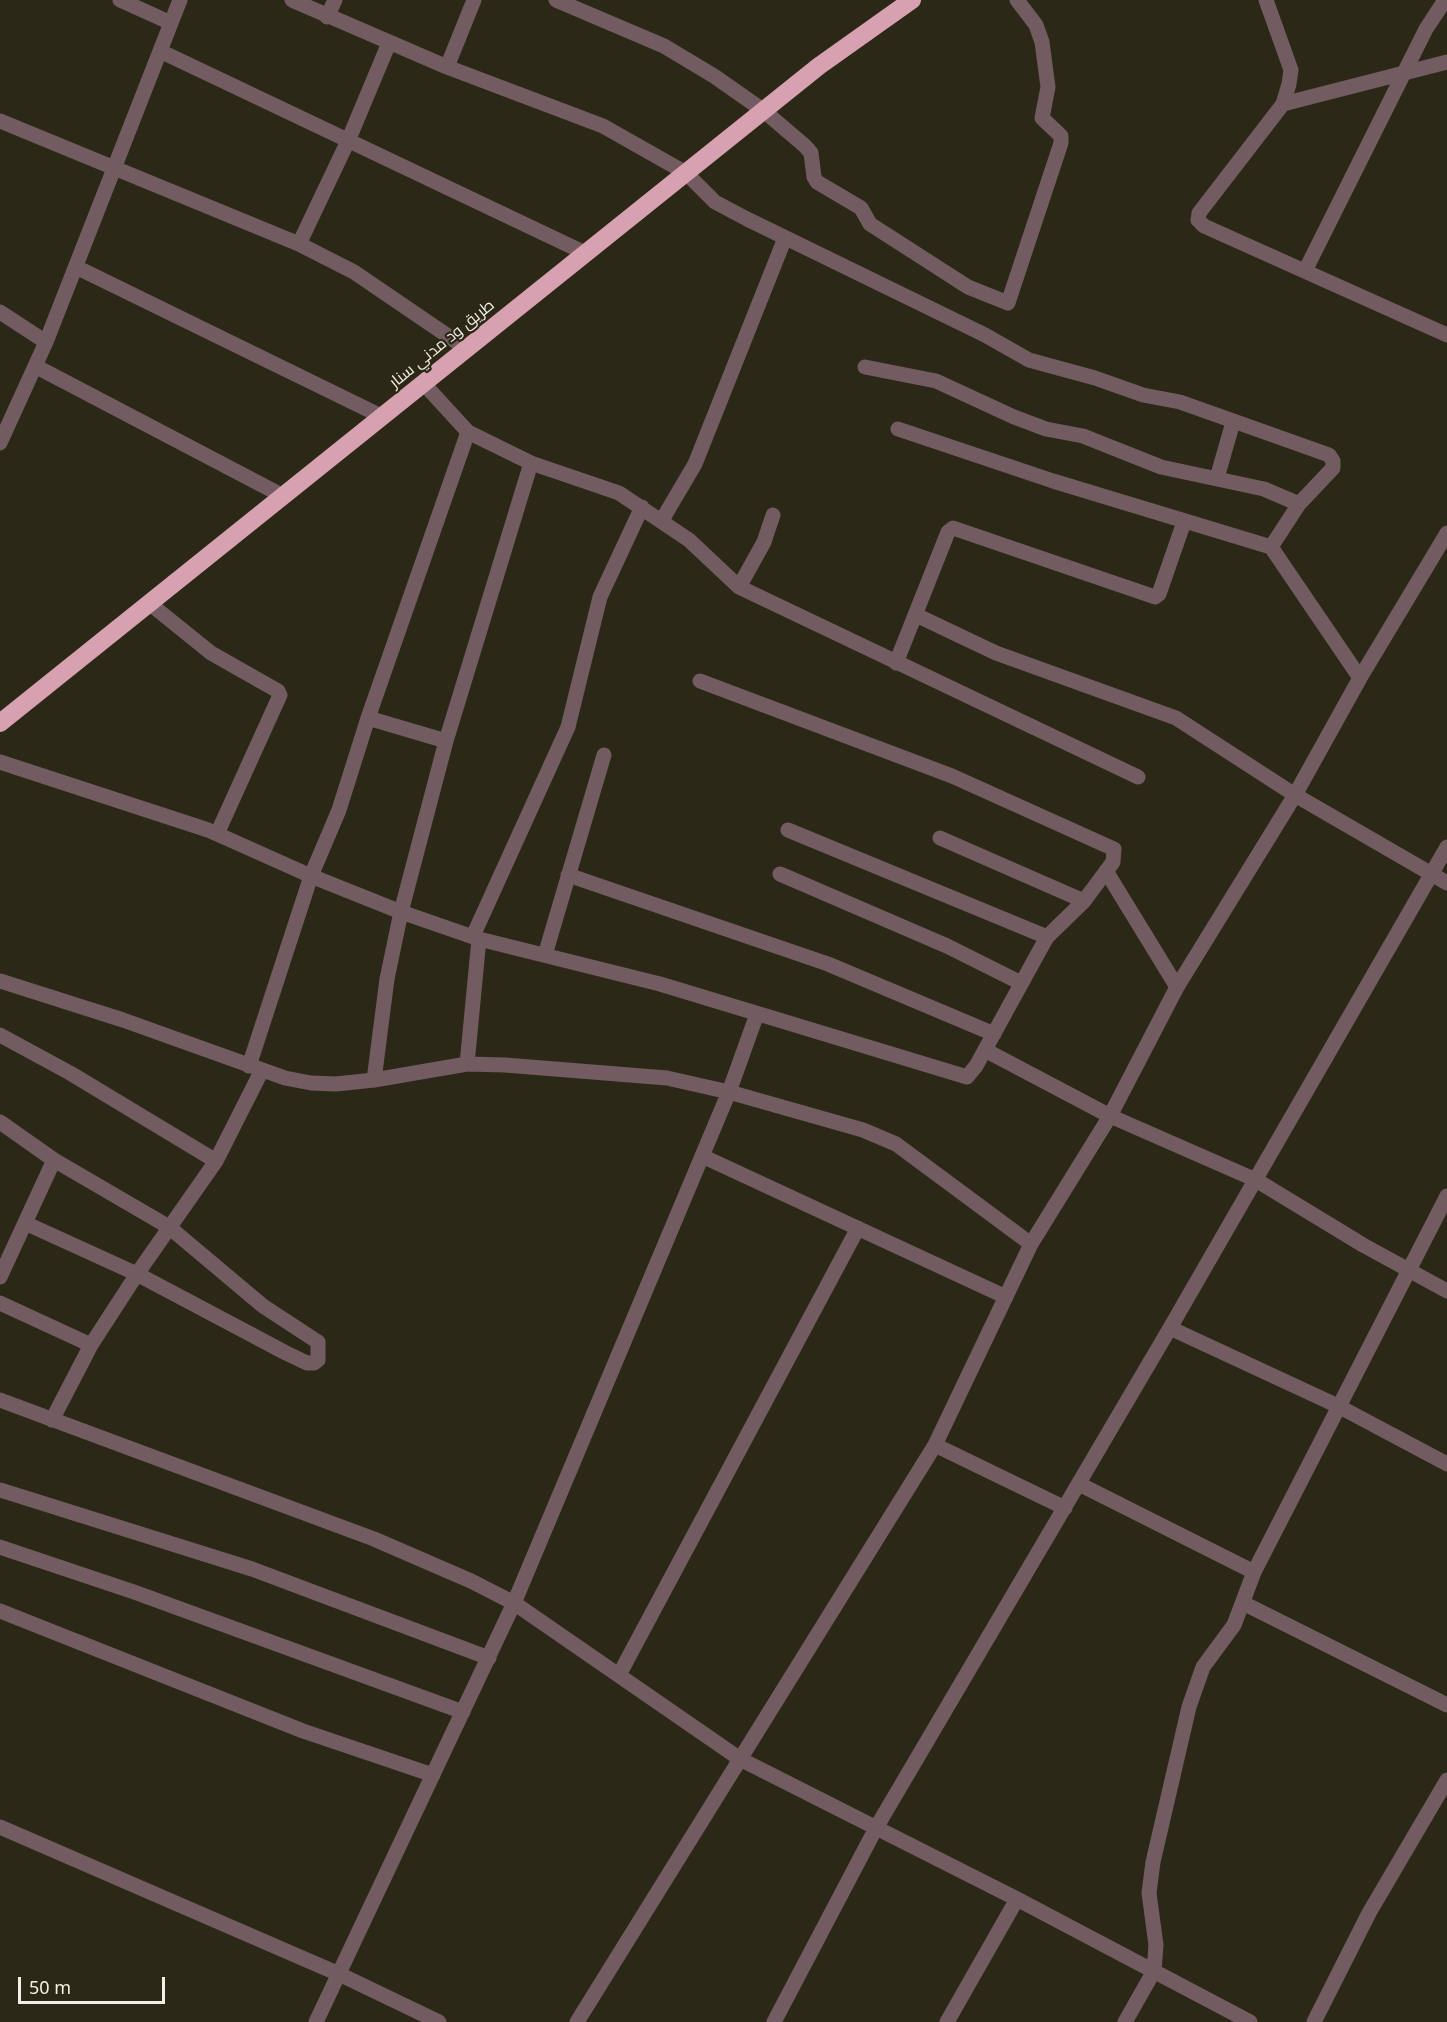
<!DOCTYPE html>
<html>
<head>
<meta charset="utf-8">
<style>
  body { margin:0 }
  #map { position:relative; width:1447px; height:2022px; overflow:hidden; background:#2c2817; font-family:"Noto Sans",sans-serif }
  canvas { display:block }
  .scale { position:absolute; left:18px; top:1977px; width:147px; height:27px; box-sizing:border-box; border:3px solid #f2efe5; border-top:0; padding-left:8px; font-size:18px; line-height:21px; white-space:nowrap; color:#f2efe5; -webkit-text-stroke:4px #2c2817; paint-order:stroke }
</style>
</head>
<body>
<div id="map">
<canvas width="1447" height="2022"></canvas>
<div class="scale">50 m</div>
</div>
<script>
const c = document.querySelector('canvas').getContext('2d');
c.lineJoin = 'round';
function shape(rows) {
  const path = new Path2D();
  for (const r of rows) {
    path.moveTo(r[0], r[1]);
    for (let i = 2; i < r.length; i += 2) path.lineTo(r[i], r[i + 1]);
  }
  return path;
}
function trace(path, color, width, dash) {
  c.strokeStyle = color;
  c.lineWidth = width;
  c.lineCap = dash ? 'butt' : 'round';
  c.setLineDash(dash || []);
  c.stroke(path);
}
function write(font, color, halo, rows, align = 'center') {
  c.font = font + ' "Noto Sans",Cairo,sans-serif';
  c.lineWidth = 4.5;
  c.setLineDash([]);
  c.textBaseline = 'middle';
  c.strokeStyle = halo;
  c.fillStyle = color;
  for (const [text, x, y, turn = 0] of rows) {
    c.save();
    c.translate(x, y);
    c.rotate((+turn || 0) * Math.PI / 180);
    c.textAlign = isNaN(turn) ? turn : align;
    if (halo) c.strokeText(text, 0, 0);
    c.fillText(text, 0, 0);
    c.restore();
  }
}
trace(shape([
  [120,0,171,23],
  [292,0,447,67,603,126,686,173,715,202,747,219,985,335,1029,360,1095,378,1143,395,1180,402,1329,455,1333,461,1333,468,1299,504,1271,547],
  [556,0,664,46,714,76,764,111,805,146,811,153,814,177,817,182,861,208,870,224,968,287,1008,303,1061,143,1061,136,1042,118,1048,87,1042,42,1036,25,1017,0],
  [1266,0,1291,70,1289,84,1283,104,1199,213,1198,220,1204,226,1447,335],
  [327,17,335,0],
  [160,51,585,253],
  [447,67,474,0],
  [1283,104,1447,62],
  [0,121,299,244,354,272,467,349],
  [299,244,348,141,389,43],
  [76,267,383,417],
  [1305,271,1426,29,1445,0],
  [0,312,46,342],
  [35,366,283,496],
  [865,367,936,381,1014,417,1046,429,1083,436,1161,467,1264,489,1299,504],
  [898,429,1053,481,1271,547,1360,678],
  [468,432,531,463,619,493,689,540,739,587,1138,777],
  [0,443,46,342,180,0],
  [1217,478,1233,422],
  [662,520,695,464,785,238],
  [739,587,764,542,773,515],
  [149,603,211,653,278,691,280,695,217,834],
  [916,615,996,653,1176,718,1295,795,1447,883],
  [896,663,948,532,953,528,1155,597,1159,594,1184,522],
  [368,718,446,741],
  [0,762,208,830,311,876,401,912,479,939,660,984,967,1077,976,1066,1047,937,1084,901,1113,862,1114,849,952,776,700,681],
  [788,830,1047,937],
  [940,838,1084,901],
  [1106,871,1177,987],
  [780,874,947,946,1021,983],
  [568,875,828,964,994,1034],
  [473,936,568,727,600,597,642,507],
  [545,955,604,755],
  [0,981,123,1020,285,1078,311,1083,336,1084,374,1080,467,1064,505,1065,667,1078,729,1092,863,1130,896,1144,1031,1244],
  [0,1035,70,1073,216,1161],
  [985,1050,1110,1116,1256,1180,1363,1245,1447,1291],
  [467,1064,479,939],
  [249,1066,311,876,339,810,368,718,468,432,424,384],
  [374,1080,387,979,401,912,446,741,531,463],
  [0,1122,54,1160,0,1277],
  [702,1156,1006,1297],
  [25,1223,137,1274,286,1353,307,1363,314,1363,318,1360,318,1342,263,1306,169,1227,54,1160],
  [0,1303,91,1345],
  [1170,1328,1338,1406,1447,1464],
  [0,1400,374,1539,471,1581,514,1603,740,1759,1017,1899,1250,2022],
  [52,1420,91,1345,137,1274,216,1161,262,1070],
  [935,1445,1065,1508],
  [1079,1484,1254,1572],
  [0,1490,252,1569,489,1658],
  [0,1547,134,1592,463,1712],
  [1243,1603,1447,1705],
  [0,1611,303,1731,433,1775],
  [619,1675,858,1228],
  [0,1827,339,1974,439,2022],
  [316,2022,514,1603,729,1092,757,1014],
  [577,2022,935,1445,1031,1244,1110,1116,1177,987,1295,795,1360,678,1447,533],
  [774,2022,876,1828,1170,1328,1447,847],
  [947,2022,1017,1899],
  [1125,2022,1154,1971,1156,1945,1149,1893,1153,1862,1189,1707,1203,1667,1234,1625,1254,1572,1447,1196],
  [1314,2022,1369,1913,1447,1780]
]), '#725b61', 15);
trace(shape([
  [0,723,819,66,912,0]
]), '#d8a1b1', 18);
write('16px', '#f2efe5', '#2c2817', [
  ["طريق ود مدني سنار",442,344,-39]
]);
</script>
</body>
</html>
